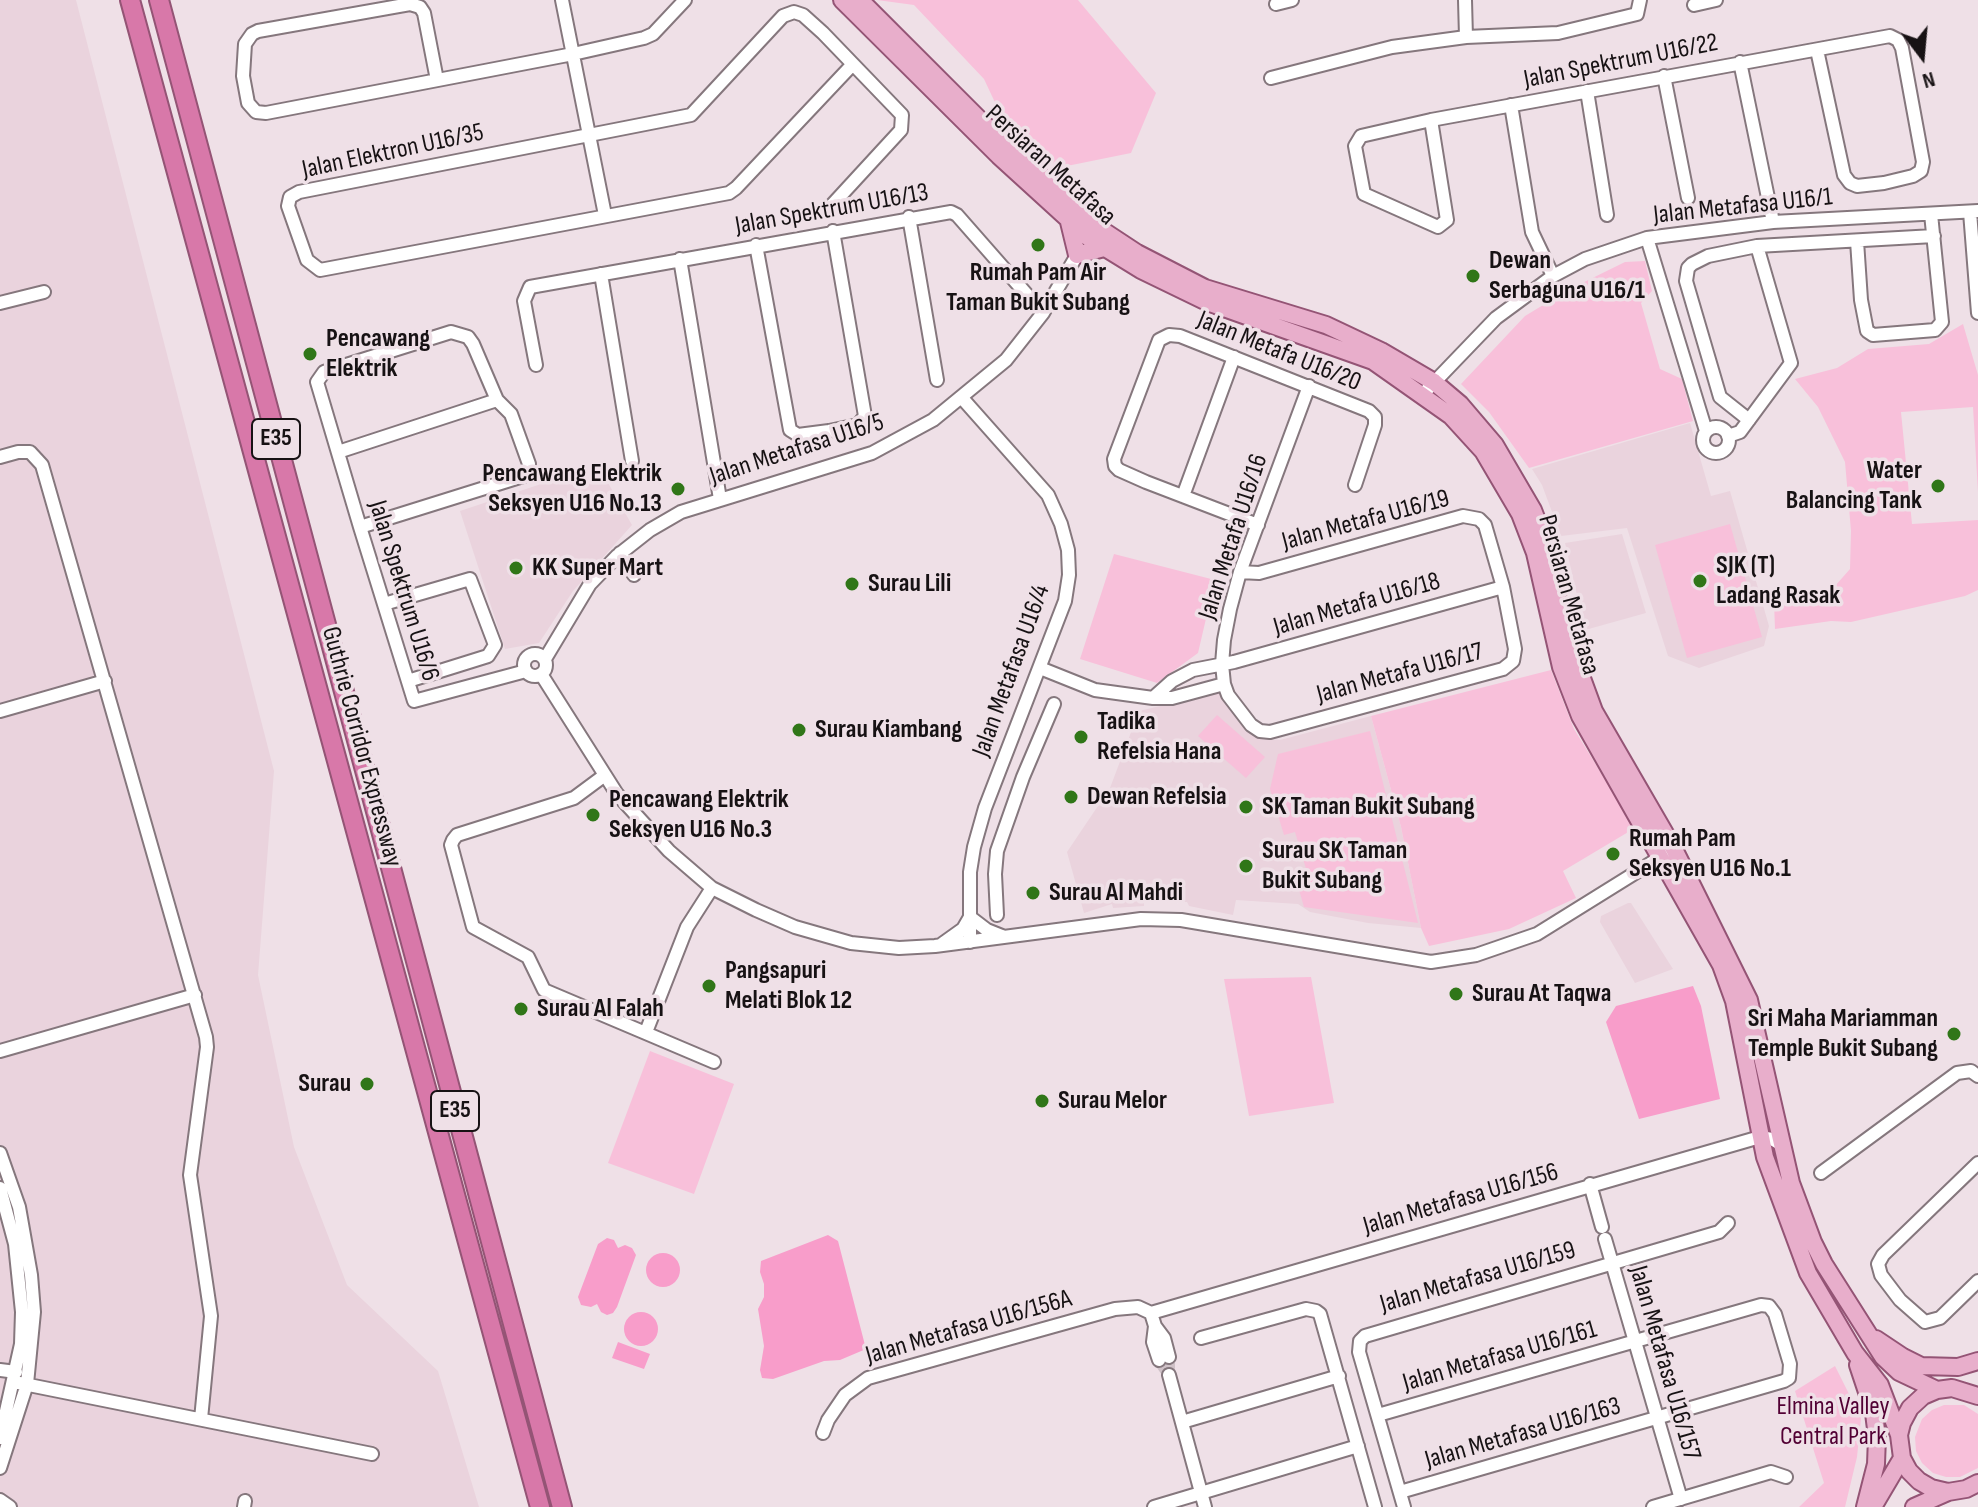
<!DOCTYPE html>
<html>
<head>
<meta charset="utf-8">
<style>
  body { margin:0 }
  #map { position:relative; width:1978px; height:1507px; overflow:hidden; background:#efe0e7; font-family:"Sofia Sans Condensed",sans-serif }
  canvas { display:block }
  .north { position:absolute; left:1882px; top:16px; width:80px; height:80px; -webkit-text-stroke:6px #efe0e7; paint-order:stroke; rotate:164deg; font-size:22px; font-weight:700; line-height:32px; text-align:center; color:#171214 }
  .north::after { content:''; display:block; margin:auto; width:28px; height:36px; background:#171214; clip-path:polygon(50% 0,100% 100%,50% 72%,0 100%) }
</style>
</head>
<body>
<div id="map">
<canvas width="1978" height="1507"></canvas>
<div class="north">N</div>
</div>
<script>
const c = document.querySelector('canvas').getContext('2d');
c.lineJoin = 'round';
function paint(path, color) {
  c.fillStyle = color;
  c.fill(path, 'evenodd');
}
function shape(rows) {
  const path = new Path2D();
  for (const r of rows) {
    if (r.length === 3) {
      path.moveTo(r[0] + r[2], r[1]);
      path.arc(r[0], r[1], r[2], 0, 2 * Math.PI);
      continue;
    }
    path.moveTo(r[0], r[1]);
    for (let i = 2; i < r.length; i += 2) path.lineTo(r[i], r[i + 1]);
  }
  return path;
}
function trace(path, color, width, dash) {
  c.strokeStyle = color;
  c.lineWidth = width;
  c.lineCap = dash ? 'butt' : 'round';
  c.setLineDash(dash || []);
  c.stroke(path);
}
function write(font, color, halo, rows, align = 'center') {
  c.font = font + ' "Sofia Sans Condensed",sans-serif';
  c.lineWidth = 7;
  c.setLineDash([]);
  c.textBaseline = 'middle';
  c.strokeStyle = halo;
  c.fillStyle = color;
  for (const [text, x, y, turn = 0] of rows) {
    c.save();
    c.translate(x, y);
    c.rotate((+turn || 0) * Math.PI / 180);
    c.textAlign = isNaN(turn) ? turn : align;
    if (halo) c.strokeText(text, 0, 0);
    c.fillText(text, 0, 0);
    c.restore();
  }
}
paint(shape([
  [0,0,76,0,274,771,258,975,294,1147,347,1285,438,1371,479,1507,0,1507],
  [1690,423,1711,496,1730,491,1769,626,1764,646,1699,668,1668,656,1627,528,1561,536,1542,485,1532,469],
  [571,474,607,481,632,525,573,591,539,643,505,649,460,511],
  [1622,534,1646,613,1585,630,1565,543],
  [1220,692,1247,730,1259,738,1280,740,1371,716,1401,827,1421,928,1368,923,1310,912,1298,904,1236,900,1233,915,1189,906,1187,902,1144,903,1144,906,1113,908,1112,904,1084,913,1067,852,1110,788,1139,711],
  [1628,903,1631,903,1673,969,1635,983,1600,922,1601,916]
]), '#ead3dd');
paint(shape([
  [877,0,1078,0,1156,93,1131,153,1057,168,999,111,984,79,914,5],
  [1645,261,1652,291,1641,303,1660,369,1682,379,1693,421,1529,468,1489,412,1461,384,1525,316,1568,290,1625,262],
  [1963,324,1978,375,1978,492,1973,407,1901,412,1912,524,1978,520,1978,590,1965,596,1851,622,1831,621,1775,629,1774,602,1806,596,1835,586,1850,569,1851,531,1845,462,1818,407,1795,379,1837,368,1868,349,1929,344],
  [1730,524,1762,637,1687,658,1655,545],
  [1114,554,1215,580,1198,653,1157,683,1080,659],
  [1551,670,1574,729,1635,828,1563,871,1576,898,1509,929,1429,946,1421,928,1401,827,1371,716],
  [1217,715,1265,757,1246,778,1198,736],
  [1370,731,1418,923,1304,907,1295,876,1307,872,1295,832,1284,835,1270,789,1278,754],
  [1311,977,1334,1103,1249,1116,1224,979],
  [650,1051,734,1084,694,1194,608,1163],
  [1835,1366,1861,1418,1857,1457,1845,1507,1799,1507,1824,1483,1795,1391],
  [1944,1405,1964,1405,1978,1414,1978,1468,1960,1477,1946,1477,1933,1473,1922,1463,1916,1451,1915,1437,1922,1419,1932,1410]
]), '#f8c0da');
paint(shape([
  [1693,986,1701,1006,1720,1099,1639,1119,1606,1022,1616,1006],
  [828,1235,838,1241,866,1349,840,1360,824,1361,773,1379,762,1378,760,1370,764,1346,758,1309,764,1297,764,1284,760,1272,761,1261],
  [607,1238,614,1240,618,1248,625,1245,632,1248,636,1255,617,1307,613,1313,607,1315,601,1312,597,1304,591,1307,581,1305,578,1297,598,1244],
  [663,1270,17],
  [641,1329,17],
  [618,1342,650,1354,644,1369,612,1358]
]), '#f89dca');
trace(shape([
  [1159,1360,1169,1375,1169,1357]
]), '#cfc1c7', 12, [12, 6]);
const minor = shape([
  [562,0,605,215],
  [1465,0,1466,37],
  [1276,4,1292,0],
  [1694,5,1716,0],
  [1740,62,1773,222],
  [1664,76,1688,198],
  [1271,78,1392,47,1466,37,1558,33,1637,14,1640,0],
  [437,80,424,13,420,7,410,4,258,31,252,34,245,44,243,76,248,103,256,112,266,113,573,54,644,38,653,34,685,0],
  [1587,91,1607,215],
  [1511,105,1532,232,1553,276],
  [1431,120,1447,220,1438,227,1364,194,1355,146,1361,136,1431,120,1890,36,1898,40,1902,48,1923,162,1921,171,1913,176,1884,183,1857,186,1850,183,1844,175,1817,50],
  [832,205,901,130,902,115,823,33,803,15,794,12,783,16,691,115,299,192,290,197,288,206,307,260,320,270,729,193,736,188,853,64],
  [1970,212,1978,313],
  [909,217,937,380],
  [1647,238,1706,431],
  [1857,241,1861,300,1867,331,1873,335,1935,330,1942,322,1931,214],
  [756,245,790,430,798,435,829,431,858,425,865,416,833,231],
  [680,259,720,499],
  [601,274,632,461],
  [0,303,44,292],
  [536,365,524,301,530,287,951,212,957,215,1043,313],
  [1423,394,1496,318,1553,276,1585,259,1647,238,1773,222,1978,211],
  [962,398,1048,495,1061,524,1068,550,1069,575,1065,601,985,808,974,847,970,872,970,942],
  [1749,420,1720,397,1686,281,1688,268,1692,264,1708,256,1757,246,1934,236],
  [1716,440,13],
  [1728,436,1740,432,1791,363,1757,246],
  [338,452,497,400],
  [0,457,18,452,30,452,42,465,206,1037,207,1047,190,1175,211,1316,201,1419],
  [1183,496,1234,357],
  [1258,525,1146,482,1119,470,1115,466,1114,459,1159,340,1169,335,1180,336,1369,411,1375,417,1375,425,1355,485],
  [360,527,523,476,528,471,529,464,511,414,497,400,473,344,468,337,451,332,324,372,317,382,360,527,414,701,526,671],
  [620,553,634,575],
  [1240,572,1259,573,1463,516,1479,519,1485,525,1503,587,1515,649,1513,661,1503,669,1270,732,1260,731,1251,725,1228,695,1224,684,1222,664,1224,640,1230,609,1240,572,1309,386],
  [384,604,470,579,495,645,488,656,408,681],
  [535,665,11],
  [545,659,590,584,617,556,650,530,681,512,872,453,933,420,1006,360,1043,313,1080,250],
  [1040,668,1095,690,1153,698,1172,698,1224,684],
  [541,674,617,794,669,851,712,888,756,910,795,927,851,943,899,948,935,946,1141,919,1181,920,1431,962,1476,955,1537,934,1664,855],
  [1153,698,1172,681,1193,670,1234,662,1503,587],
  [0,711,105,681],
  [605,775,574,798,457,835,453,840,451,845,473,927,528,957,544,990,714,1062],
  [997,915,995,874,997,851,1023,777,1054,704],
  [942,944,963,929,970,917,987,930,1002,936],
  [646,1032,687,927,712,888],
  [0,1051,195,995],
  [0,1153,19,1207,31,1275,34,1312,27,1384,0,1468],
  [1978,1163,1883,1255,1878,1264,1881,1275,1900,1300,1925,1322,1940,1318,1978,1281],
  [1821,1173,1957,1073,1971,1071,1978,1076],
  [1590,1184,1602,1227],
  [0,1188,15,1244,22,1312,21,1344,0,1438],
  [1605,1239,1681,1499],
  [1151,1313,1760,1137,1772,1139,1782,1145],
  [1151,1313,1155,1326,1153,1342,1159,1360],
  [1155,1326,1164,1338,1169,1357],
  [1201,1338,1306,1309,1316,1311,1320,1314,1375,1507],
  [0,1370,16,1372],
  [1169,1375,1205,1507],
  [14,1382,372,1454],
  [1378,1415,1761,1305,1769,1306,1775,1314,1790,1364,1789,1378,1784,1381,1400,1492],
  [1182,1422,1339,1376],
  [823,1433,828,1420,845,1395,868,1378,1115,1309,1138,1307,1151,1313],
  [0,1500,10,1507],
  [244,1507,245,1501],
  [1154,1507,1358,1446],
  [1404,1507,1359,1352,1360,1341,1365,1336,1719,1232,1728,1223],
  [1653,1507,1771,1472,1786,1477]
]);
const major = shape([
  [842,0,999,156,1089,238,1141,270,1207,302,1373,361,1451,416,1483,451,1520,514,1535,553,1561,667,1580,716,1721,965,1734,1001,1765,1157,1808,1273,1855,1353,1880,1385,1899,1435],
  [860,0,985,125,1096,226,1137,253,1205,288,1326,325,1381,351,1434,382,1460,404,1495,445,1533,510,1545,541,1565,632,1594,711,1674,849,1749,1000,1791,1183,1813,1242,1824,1264,1883,1357,1899,1372,1937,1390],
  [1069,222,1077,255,1104,248],
  [1876,1339,1903,1357,1921,1366,1958,1367,1978,1361],
  [1858,1365,1874,1413,1877,1437,1876,1464,1865,1507],
  [1978,1396,1952,1388,1937,1390,1923,1396,1910,1408,1902,1423,1899,1435,1902,1458,1909,1471,1919,1481,1931,1488,1948,1492,1966,1489,1978,1483],
  [1873,1507,1902,1458],
  [1914,1507,1948,1492]
]);
const highway = shape([
  [130,0,540,1507],
  [159,0,562,1507]
]);
trace(minor, '#85777d', 16);
trace(major, '#945475', 20);
trace(highway, '#945475', 22);
trace(minor, '#fff', 12);
trace(major, '#e8aecb', 16);
trace(highway, '#d878a9', 18);
for (const [x, y, r, color] of [
  [1038,245,8,"#307618"],
  [1473,276,8,"#307618"],
  [310,354,8,"#307618"],
  [1938,486,8,"#307618"],
  [678,489,8,"#307618"],
  [516,568,8,"#307618"],
  [1700,581,8,"#307618"],
  [852,584,8,"#307618"],
  [799,730,8,"#307618"],
  [1081,737,8,"#307618"],
  [1071,797,8,"#307618"],
  [1246,807,8,"#307618"],
  [593,815,8,"#307618"],
  [1613,854,8,"#307618"],
  [1246,866,8,"#307618"],
  [1033,893,8,"#307618"],
  [709,986,8,"#307618"],
  [1456,994,8,"#307618"],
  [521,1009,8,"#307618"],
  [1954,1034,8,"#307618"],
  [367,1084,8,"#307618"],
  [1042,1101,8,"#307618"]
]) {
  const dot = new Path2D();
  dot.arc(x, y, r, 0, 2 * Math.PI);
  c.fillStyle = color;
  c.fill(dot);
  trace(dot, '#efe0e7', 3);
}
for (const [x, y, w] of [
  [276,439,48],
  [455,1111,48]
]) {
  const box = new Path2D();
  box.roundRect(x - w / 2, y - 20, w, 40, 6);
  c.fillStyle = '#efe0e7';
  c.fill(box);
  trace(box, '#171214', 2);
}
write('bold 24px', '#171214', null, [
  ["E35",276,439],
  ["E35",455,1111]
]);
write('26px', '#171214', '#efe0e7', [
  ["Jalan Spektrum U16/22",1621,62,-11],
  ["Jalan Elektron U16/35",393,152,-12],
  ["Persiaran Metafasa",1050,166,42],
  ["Jalan Metafasa U16/1",1743,207,-6],
  ["Jalan Spektrum U16/13",832,210,-10],
  ["Jalan Metafa U16/20",1279,352,22],
  ["Jalan Metafasa U16/5",797,450,-18],
  ["Jalan Metafa U16/19",1366,521,-15],
  ["Jalan Metafa U16/16",1234,537,-72],
  ["Jalan Spektrum U16/6",403,591,73],
  ["Persiaran Metafasa",1568,595,74],
  ["Jalan Metafa U16/18",1357,605,-16],
  ["Jalan Metafasa U16/4",1012,671,-70],
  ["Jalan Metafa U16/17",1400,674,-15],
  ["Guthrie Corridor Expressway",361,747,75],
  ["Jalan Metafasa U16/156",1461,1200,-16],
  ["Jalan Metafasa U16/159",1478,1278,-16],
  ["Jalan Metafasa U16/156A",969,1328,-16],
  ["Jalan Metafasa U16/161",1500,1357,-16],
  ["Jalan Metafasa U16/157",1664,1363,74],
  ["Jalan Metafasa U16/163",1523,1434,-16]
]);
write('bold 26px', '#171214', '#efe0e7', [
  ["Dewan",1489,261],
  ["Serbaguna U16/1",1489,291],
  ["Rumah Pam Air",1038,273,"center"],
  ["Taman Bukit Subang",1038,303,"center"],
  ["Pencawang",326,339],
  ["Elektrik",326,369],
  ["Water",1922,471,"right"],
  ["Balancing Tank",1922,501,"right"],
  ["Pencawang Elektrik",662,474,"right"],
  ["Seksyen U16 No.13",662,504,"right"],
  ["SJK (T)",1716,566],
  ["Ladang Rasak",1716,596],
  ["KK Super Mart",532,568],
  ["Surau Lili",868,584],
  ["Tadika",1097,722],
  ["Refelsia Hana",1097,752],
  ["Surau Kiambang",815,730],
  ["Dewan Refelsia",1087,797],
  ["Pencawang Elektrik",609,800],
  ["Seksyen U16 No.3",609,830],
  ["SK Taman Bukit Subang",1262,807],
  ["Rumah Pam",1629,839],
  ["Seksyen U16 No.1",1629,869],
  ["Surau SK Taman",1262,851],
  ["Bukit Subang",1262,881],
  ["Surau Al Mahdi",1049,893],
  ["Pangsapuri",725,971],
  ["Melati Blok 12",725,1001],
  ["Surau At Taqwa",1472,994],
  ["Surau Al Falah",537,1009],
  ["Sri Maha Mariamman",1938,1019,"right"],
  ["Temple Bukit Subang",1938,1049,"right"],
  ["Surau",351,1084,"right"],
  ["Surau Melor",1058,1101]
], 'left');
write('26px', '#520034', '#efe0e7', [
  ["Elmina Valley",1833,1407],
  ["Central Park",1833,1437]
]);
</script>
</body>
</html>
